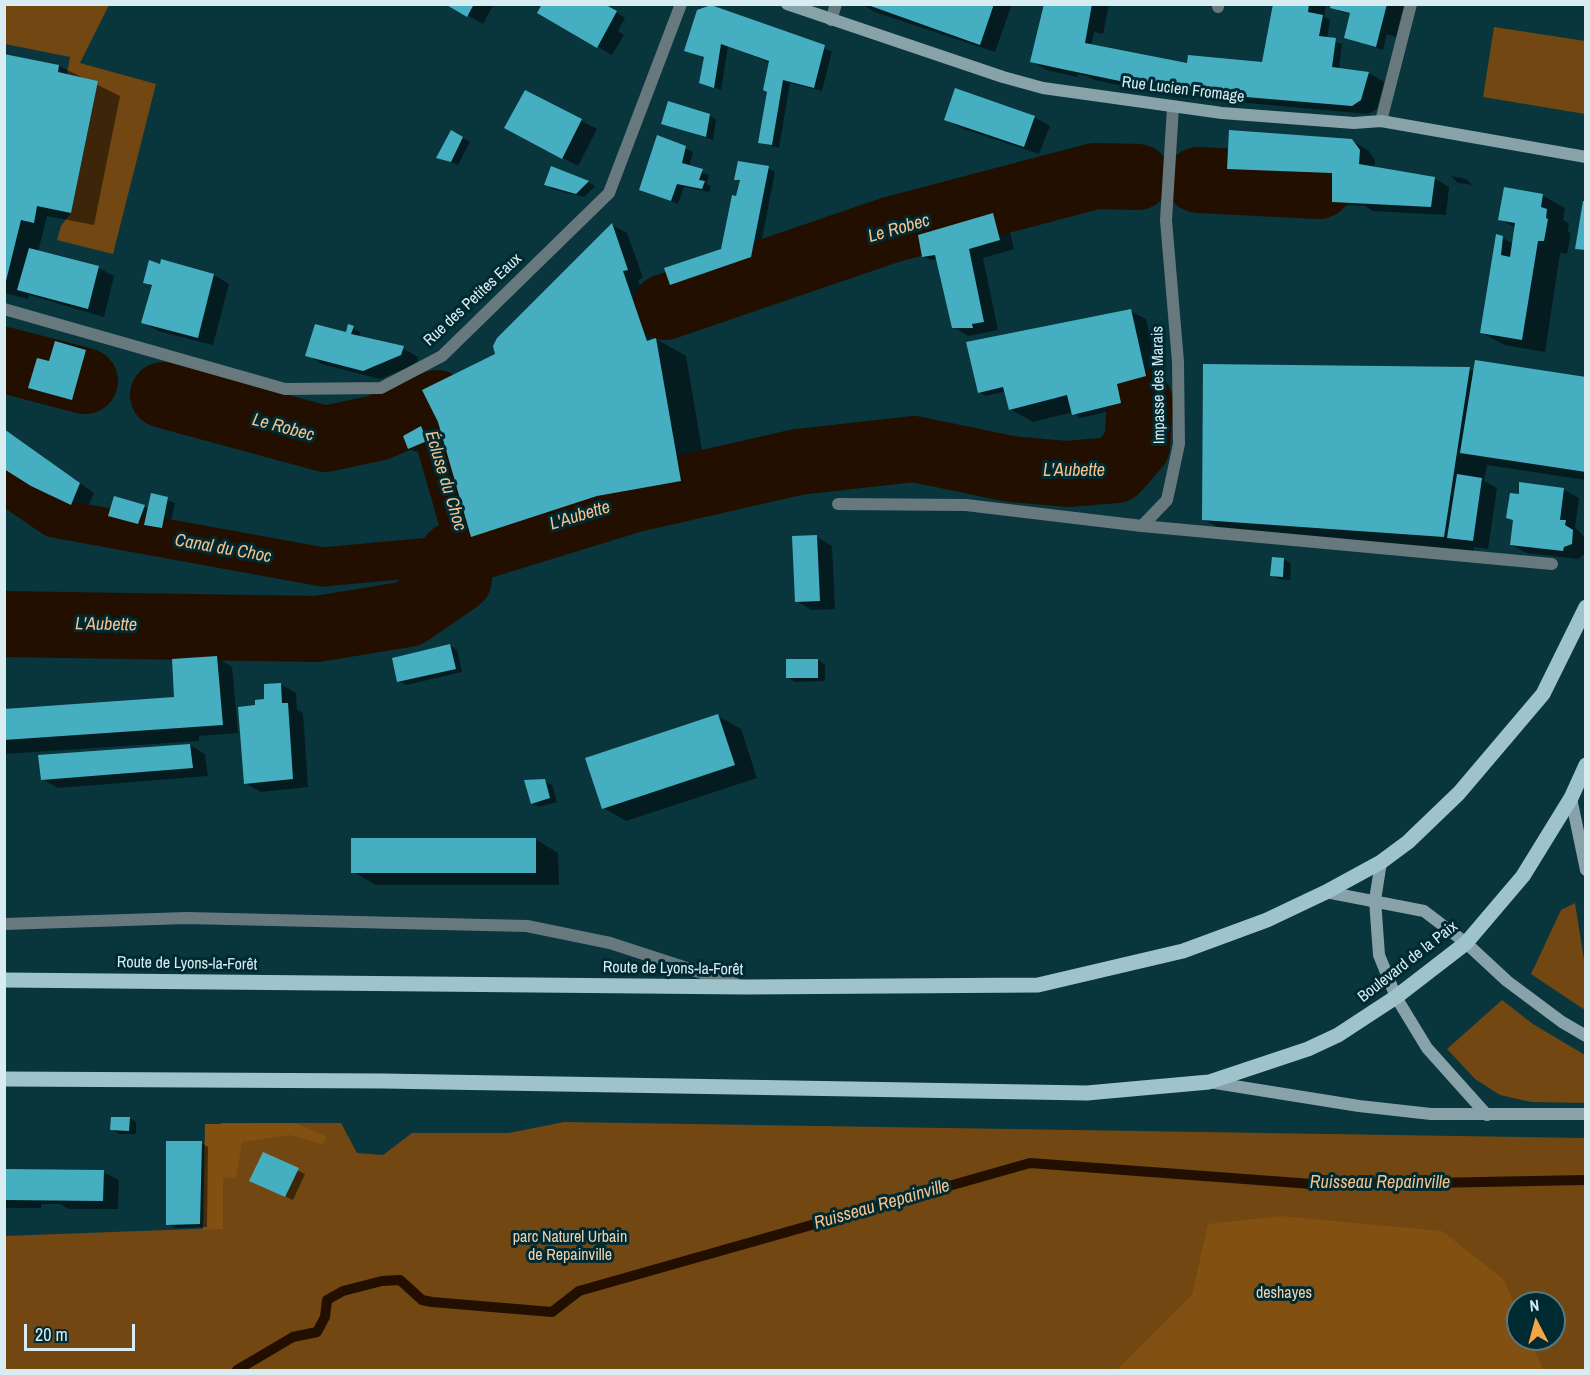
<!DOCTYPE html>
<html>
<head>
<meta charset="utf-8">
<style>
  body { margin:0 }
  #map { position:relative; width:1590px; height:1375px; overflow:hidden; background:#09353c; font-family:"Archivo Narrow",sans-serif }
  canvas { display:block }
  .frame { position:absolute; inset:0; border:6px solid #d7edf1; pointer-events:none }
  .north { position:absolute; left:1506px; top:1291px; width:60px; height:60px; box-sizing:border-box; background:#002a32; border:2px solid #56787e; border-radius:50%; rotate:354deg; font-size:16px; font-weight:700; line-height:24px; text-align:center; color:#d7edf1 }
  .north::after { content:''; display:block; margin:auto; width:21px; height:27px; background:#f4a345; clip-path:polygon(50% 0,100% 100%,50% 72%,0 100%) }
  .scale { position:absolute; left:24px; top:1324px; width:111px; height:27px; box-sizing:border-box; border:3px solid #d7edf1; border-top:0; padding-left:8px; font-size:18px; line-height:21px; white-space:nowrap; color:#d7edf1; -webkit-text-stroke:4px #002a32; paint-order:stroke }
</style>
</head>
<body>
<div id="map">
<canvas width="1590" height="1375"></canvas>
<div class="frame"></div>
<div class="north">N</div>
<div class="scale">20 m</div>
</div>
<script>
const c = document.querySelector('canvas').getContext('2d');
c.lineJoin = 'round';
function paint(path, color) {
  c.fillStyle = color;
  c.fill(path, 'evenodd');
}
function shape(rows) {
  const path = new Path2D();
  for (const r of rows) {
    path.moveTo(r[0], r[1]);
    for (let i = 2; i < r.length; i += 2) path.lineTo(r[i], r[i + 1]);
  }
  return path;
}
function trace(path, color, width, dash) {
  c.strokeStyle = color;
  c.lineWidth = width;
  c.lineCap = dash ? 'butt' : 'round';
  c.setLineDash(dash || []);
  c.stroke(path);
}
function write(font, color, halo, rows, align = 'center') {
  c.font = font + ' "Archivo Narrow",sans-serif';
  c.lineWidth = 6;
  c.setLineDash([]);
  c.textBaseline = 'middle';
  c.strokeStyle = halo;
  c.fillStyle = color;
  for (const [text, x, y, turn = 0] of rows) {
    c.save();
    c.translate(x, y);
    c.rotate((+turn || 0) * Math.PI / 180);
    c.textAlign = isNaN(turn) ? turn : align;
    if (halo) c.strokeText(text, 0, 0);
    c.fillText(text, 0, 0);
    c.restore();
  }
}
paint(shape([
  [5,5,109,5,80,63,156,84,113,254,57,240,61,226,71,213,98,81,67,74,70,57,5,44],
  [1494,27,1585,41,1585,114,1483,97],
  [1575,903,1585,966,1585,1010,1531,974,1561,910],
  [1502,1000,1533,1024,1585,1055,1585,1103,1531,1102,1500,1095,1475,1079,1447,1049],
  [564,1122,1585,1138,1585,1370,5,1370,5,1236,220,1228,221,1123,341,1123,357,1153,383,1155,412,1133,509,1133],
  [1518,1303,1554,1303,1554,1339,1518,1339]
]), '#724711');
paint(shape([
  [295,1123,327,1137,322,1144,289,1135,242,1142,236,1178,223,1177,223,1229,203,1230,205,1124],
  [1280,1216,1442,1231,1504,1280,1518,1313,1518,1339,1530,1339,1543,1370,1117,1370,1192,1295,1208,1224]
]), '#825112');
paint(shape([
  [447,4,494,4,483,24],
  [862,4,1012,4,995,52,875,12],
  [1045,4,1109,4,1103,34,1094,32,1091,46,1189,64,1263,63,1275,4,1326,4,1324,17,1330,20,1327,39,1342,44,1339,69,1369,73,1384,82,1377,109,1368,114,1203,99,1195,94,1181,94,1179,98,1095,80,1087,76,1078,74,1077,77,1047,70,1032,61],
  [1333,4,1404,4,1396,37,1387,34,1383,50,1346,37,1352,14,1339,11,1332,7],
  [698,11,832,51,822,91,790,83,779,148,759,142,769,92,770,63,728,46,721,90,701,82,705,58,685,50],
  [616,12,625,18,618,31,624,35,612,55,539,13],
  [4,55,59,66,120,96,94,225,47,216,38,252,99,268,114,276,104,317,29,295,28,299,4,293],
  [525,92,597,129,578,166,506,128],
  [709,115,716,120,713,140,662,123],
  [1034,117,1050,126,1039,154,961,128,946,119],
  [452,132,470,142,458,165,438,157],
  [658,137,693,152,689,167,709,175,706,184,711,186,709,192,684,187,678,204,641,189],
  [1352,141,1368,150,1375,160,1374,168,1434,178,1449,187,1446,215,1373,211,1365,206,1340,205,1333,201,1334,180,1244,177,1229,168],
  [552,168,588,182,595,186,584,197,552,189,545,185],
  [768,168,775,172,761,244,769,250,766,266,687,293,672,284,722,250,741,182,736,179],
  [1451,176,1466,179,1473,185,1458,183],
  [1542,195,1565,208,1563,220,1569,223,1568,232,1571,233,1567,254,1560,253,1545,352,1504,345,1481,332,1503,238,1513,244,1516,228,1500,219],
  [993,214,1008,223,1014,249,983,258,998,330,968,336,953,327,939,259,930,260,923,256],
  [612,225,627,233,643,278,638,280,654,328,648,330,652,341,656,339,686,356,710,497,627,512,502,554,473,536,440,421,494,355],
  [162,261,214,275,229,284,213,345,158,331,143,322,153,287,145,282],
  [1130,311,1146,319,1161,384,1140,389,1142,395,1126,399,1128,407,1080,418,1073,412,1033,422,1010,409,1006,391,986,396,979,392],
  [353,328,360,332,359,337,403,348,418,357,417,364,380,379,322,364,307,355,354,335,348,331],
  [86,351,101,360,87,407,44,396,29,387,50,363],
  [1469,369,1475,372,1586,378,1586,480,1487,465,1484,481,1497,488,1488,549,1474,547,1473,554,1233,536,1203,519],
  [421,427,428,431,433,445,416,452,409,448],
  [4,429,94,493,86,512,33,486,4,467],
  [1563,489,1579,498,1575,527,1586,539,1586,553,1578,559,1527,553,1511,545,1514,521,1508,517],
  [152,495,175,503,169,531,146,524,145,527,109,515,144,507,149,509],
  [817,537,832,546,835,609,812,610,796,601],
  [1284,559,1291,564,1290,580,1279,579,1272,575],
  [450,646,457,650,462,672,406,685,399,681],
  [217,658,232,667,238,733,199,736,199,741,4,754,4,711,174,699],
  [818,660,825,665,825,681,795,682,788,678],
  [280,684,296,693,297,710,303,713,308,787,261,792,245,783,256,706],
  [718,716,741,729,757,778,626,821,603,808],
  [190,745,205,754,208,776,58,788,42,779],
  [544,781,552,785,557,802,539,807,532,803],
  [535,839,558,853,559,885,376,885,353,872],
  [129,1118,136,1122,136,1134,119,1134,112,1130],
  [201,1143,208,1147,207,1227,175,1228,168,1224],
  [264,1154,305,1174,293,1200,259,1185],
  [4,1171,103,1172,119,1180,118,1209,68,1209,60,1204,41,1204,41,1208,4,1208]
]), '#0007');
trace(shape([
  [237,1370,293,1337,317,1332,325,1317,327,1300,343,1291,382,1281,400,1280,422,1300,432,1302,552,1312,579,1291,1030,1163,1325,1185,1586,1180]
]), '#220f00', 10);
trace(shape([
  [423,410,430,423,467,552],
  [4,484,54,518,323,567,453,555]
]), '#220f00', 39);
trace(shape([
  [1198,180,1319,186],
  [665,307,890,230,1095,176,1138,177],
  [4,360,85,381],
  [163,395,325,439,377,428,437,403],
  [4,624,317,629,408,614,459,579,453,555,635,499,798,462,914,449,1011,469,1067,474,1116,470,1137,446,1140,402]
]), '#220f00', 66);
paint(shape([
  [445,4,474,4,467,17],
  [542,4,604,4,617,11,597,48,537,13],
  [865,4,994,4,980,45],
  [1044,4,1092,4,1085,43,1187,63,1188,55,1262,62,1273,4,1309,4,1308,12,1323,15,1319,36,1336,38,1332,67,1369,72,1361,100,1352,106,1163,90,1062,69,1030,62],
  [1331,4,1387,4,1376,47,1344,38,1350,13,1330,8],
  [711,5,825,45,814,88,783,80,772,145,758,143,767,92,763,90,769,61,721,44,714,88,699,83,704,57,684,51,697,10],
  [4,54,59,65,58,72,98,81,71,213,37,206,34,223,21,220,5,285],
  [955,88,1035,116,1024,147,944,120],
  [525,90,582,119,562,159,504,128],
  [668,101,710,114,706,137,661,124],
  [451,130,463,137,451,162,436,158],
  [1229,130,1352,139,1360,150,1359,164,1435,177,1431,207,1332,202,1332,173,1227,169],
  [657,135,686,146,682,163,703,169,699,180,705,181,702,189,677,184,671,201,639,190],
  [738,161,769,166,751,257,670,285,664,268,721,249,732,195,736,196,740,180,734,180],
  [551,166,589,181,576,194,544,185],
  [1504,187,1543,194,1541,207,1547,209,1546,218,1548,219,1544,241,1538,241,1522,340,1480,333,1496,234,1503,236,1501,255,1510,257,1515,223,1498,220],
  [1583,201,1586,201,1586,250,1575,249],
  [993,213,1000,240,969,249,984,322,972,324,973,328,952,328,935,255,922,257,918,235],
  [612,223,628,270,623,271,647,341,656,338,681,481,597,496,471,537,438,422,422,390,495,354,493,346,497,338],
  [29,248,99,266,88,309,17,290],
  [161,259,214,274,198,338,141,323,152,285,143,283,149,260,160,264],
  [1131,309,1146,376,1117,384,1121,403,1072,415,1067,395,1009,410,1003,387,978,393,966,342],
  [315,324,346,332,348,324,354,326,351,334,404,346,401,355,363,371,305,356],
  [55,341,86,350,72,400,28,388,37,358,49,361],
  [1475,360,1586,377,1586,472,1460,453],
  [1203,364,1470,367,1444,537,1202,520],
  [421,426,427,441,408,449,403,436],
  [4,429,80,483,71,505,31,486,4,469],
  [1457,474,1482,478,1473,541,1447,538],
  [1519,482,1564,488,1560,520,1566,520,1565,525,1573,530,1572,544,1564,547,1563,551,1510,545,1513,520,1506,518,1510,493,1519,494],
  [151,493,168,497,162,528,144,525],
  [114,496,145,505,138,524,108,516],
  [817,535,820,601,795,602,792,536],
  [1272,557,1284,558,1283,577,1270,576],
  [450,644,456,669,397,682,392,658],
  [217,656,223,725,4,740,4,709,174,697,172,659],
  [786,659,818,659,818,678,786,678],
  [281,683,282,703,288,703,293,779,244,784,238,707,255,705,255,700,264,699,264,684],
  [718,714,735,765,602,809,585,758],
  [190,744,193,768,41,780,38,755],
  [545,779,550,798,531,804,524,780],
  [351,838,536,838,536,873,351,873],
  [111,1117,130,1117,129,1131,110,1130],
  [166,1141,202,1141,200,1224,166,1225],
  [263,1152,299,1168,285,1197,249,1181],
  [4,1169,104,1170,103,1201,4,1200]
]), '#46aec1');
trace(shape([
  [1218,7,1218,4],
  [1142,526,1552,564]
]), '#68797d', 12);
trace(shape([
  [831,20,836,4],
  [1381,121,1411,4],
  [4,309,285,389,381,388,442,356,609,193,681,4],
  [838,504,966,505,1142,526,1167,500,1179,444,1178,362,1166,220,1173,107],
  [4,924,187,918,527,926,610,943,736,984]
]), '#68797d', 12);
trace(shape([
  [787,4,1003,77,1043,88,1222,113,1354,123,1381,121,1586,157],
  [1571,798,1586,870],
  [1381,862,1375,900,1379,955,1396,997,1427,1048,1487,1115],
  [1326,892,1424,911,1466,943,1507,981,1562,1022,1586,1036],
  [1209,1082,1359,1106,1431,1114,1586,1114]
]), '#87a3a9', 12);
trace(shape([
  [4,980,746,987,1038,985,1183,951,1267,920,1326,892,1381,862,1408,842,1459,793,1543,694,1586,607],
  [4,1079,383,1081,1087,1093,1209,1082,1308,1049,1338,1035,1396,997,1466,943,1523,876,1571,798,1586,765]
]), '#9fc3cb', 15);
write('16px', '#d7edf1', '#002a32', [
  ["Rue Lucien Fromage",1183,90,7],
  ["Rue des Petites Eaux",473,300,-43],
  ["Impasse des Marais",1159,385,-91],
  ["Boulevard de la Paix",1408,962,-38],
  ["Route de Lyons-la-Forêt",187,964,1],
  ["Route de Lyons-la-Forêt",673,969,1]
]);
write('16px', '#f3d0ad', '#002a32', [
  ["parc Naturel Urbain",570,1238],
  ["de Repainville",570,1256],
  ["deshayes",1284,1294]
]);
write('italic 18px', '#f6c18c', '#002a32', [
  ["Le Robec",899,229,-16],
  ["Le Robec",283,428,15],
  ["L'Aubette",1074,471],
  ["Écluse du Choc",445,481,73],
  ["L'Aubette",580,516,-17],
  ["Canal du Choc",223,549,10],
  ["L'Aubette",106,625,1],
  ["Ruisseau Repainville",1380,1183],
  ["Ruisseau Repainville",882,1205,-16]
]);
</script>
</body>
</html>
